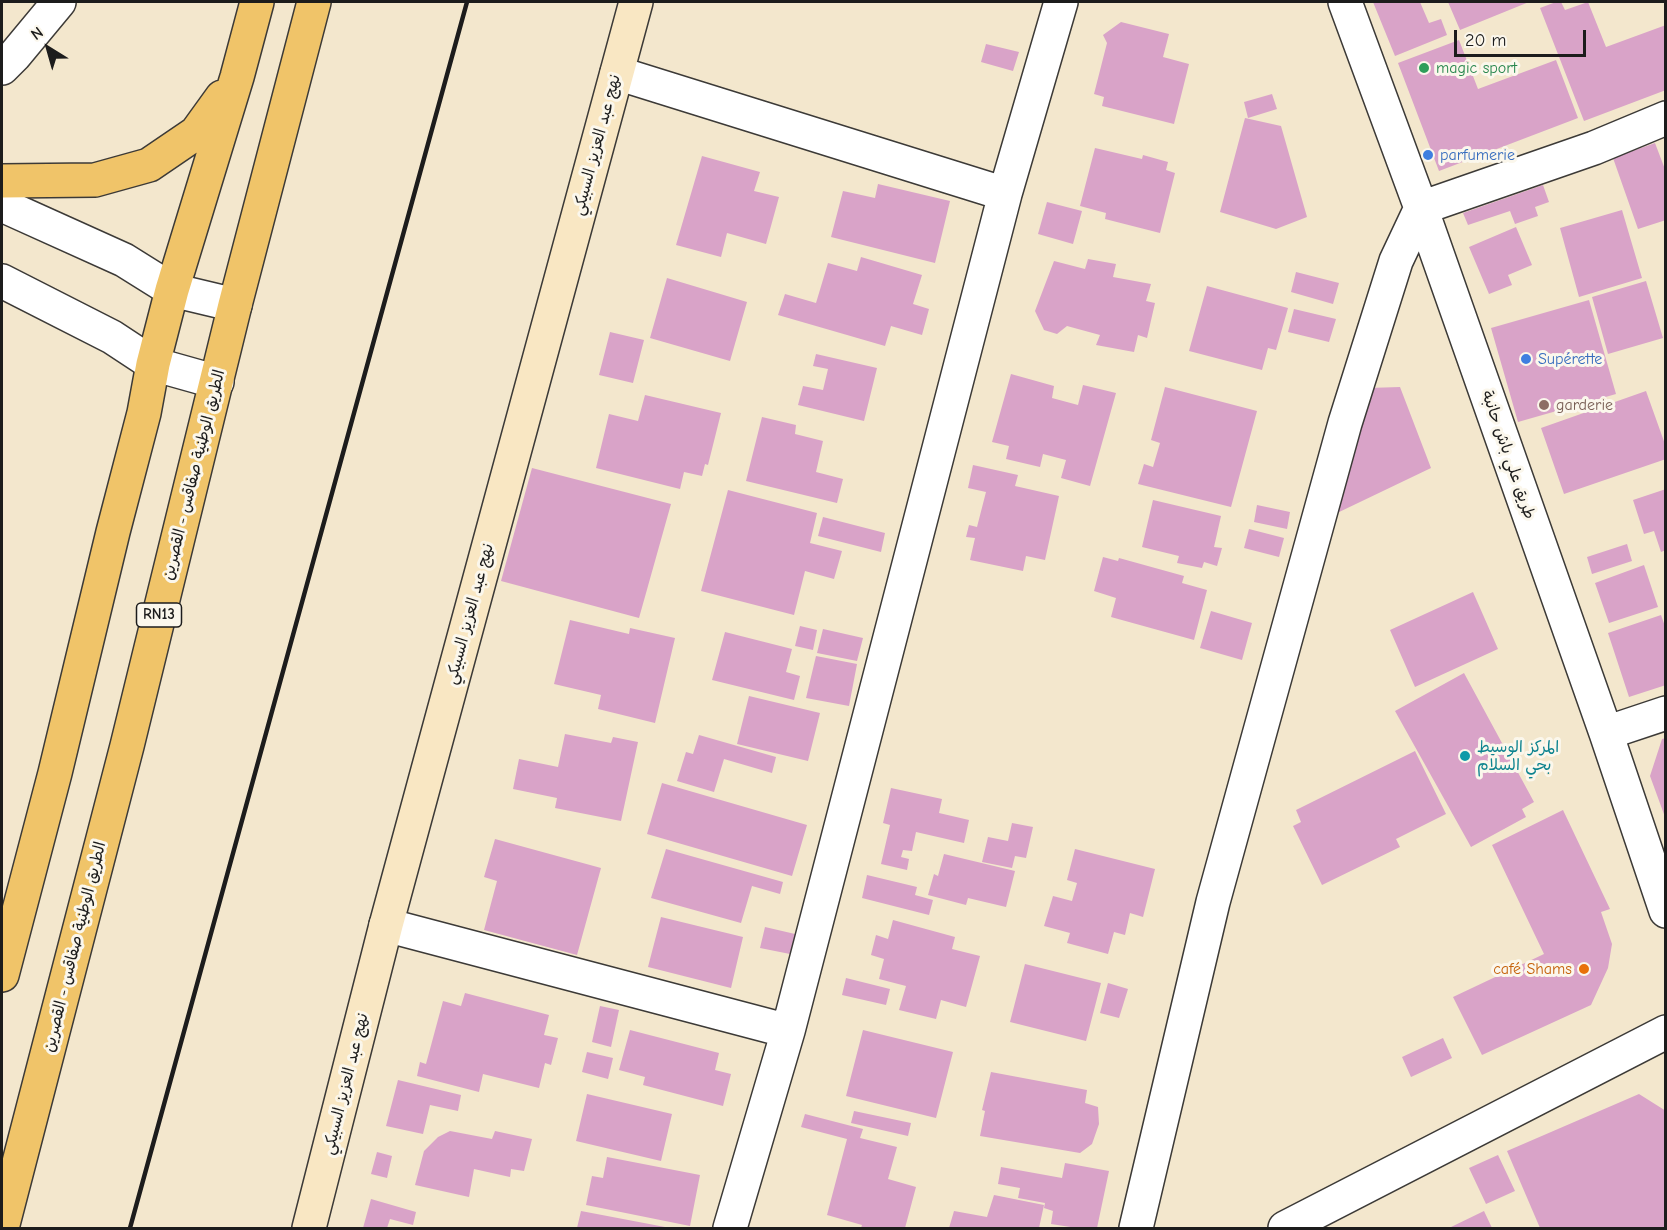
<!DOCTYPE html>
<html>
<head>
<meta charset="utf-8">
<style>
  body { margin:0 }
  #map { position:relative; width:1667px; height:1230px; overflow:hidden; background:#f3e7cd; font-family:"Comic Neue",sans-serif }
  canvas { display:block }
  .frame { position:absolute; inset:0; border:3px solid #1c1c1c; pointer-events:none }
  .north { position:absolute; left:18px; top:18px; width:60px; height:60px; -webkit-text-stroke:4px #fbf7ec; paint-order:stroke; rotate:323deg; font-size:16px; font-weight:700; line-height:24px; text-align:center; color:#1c1c1c }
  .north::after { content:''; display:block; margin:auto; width:21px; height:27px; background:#1c1c1c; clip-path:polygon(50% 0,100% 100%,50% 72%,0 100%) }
  .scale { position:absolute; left:1454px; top:30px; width:132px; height:27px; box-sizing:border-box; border:3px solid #1c1c1c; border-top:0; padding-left:8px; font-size:18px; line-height:21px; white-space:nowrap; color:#1c1c1c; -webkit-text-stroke:4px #fbf7ec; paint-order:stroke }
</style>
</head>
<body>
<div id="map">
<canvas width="1667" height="1230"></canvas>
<div class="frame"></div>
<div class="north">N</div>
<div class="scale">20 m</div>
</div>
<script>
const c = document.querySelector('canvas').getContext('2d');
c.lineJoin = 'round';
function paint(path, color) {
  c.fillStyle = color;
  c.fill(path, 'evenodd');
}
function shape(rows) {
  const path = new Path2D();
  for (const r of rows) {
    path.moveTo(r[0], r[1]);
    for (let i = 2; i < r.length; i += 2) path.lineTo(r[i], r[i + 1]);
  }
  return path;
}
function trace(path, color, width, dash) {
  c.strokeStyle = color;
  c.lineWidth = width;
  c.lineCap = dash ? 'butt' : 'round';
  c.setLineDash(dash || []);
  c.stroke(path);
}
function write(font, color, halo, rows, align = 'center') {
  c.font = font + ' "Comic Neue","Playpen Sans Arabic",sans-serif';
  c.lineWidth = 6;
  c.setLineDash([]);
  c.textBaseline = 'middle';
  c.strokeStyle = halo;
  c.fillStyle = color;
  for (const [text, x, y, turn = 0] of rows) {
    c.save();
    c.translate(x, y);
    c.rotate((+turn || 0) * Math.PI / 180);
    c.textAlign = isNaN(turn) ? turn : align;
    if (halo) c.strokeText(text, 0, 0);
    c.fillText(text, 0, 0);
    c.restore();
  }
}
paint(shape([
  [1373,2,1420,2,1429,23,1441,19,1447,35,1395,56],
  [1448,2,1529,2,1460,30],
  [1556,2,1561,2,1565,10,1588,2,1606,47,1666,25,1666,90,1584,121,1540,8],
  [1121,22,1169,34,1163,57,1189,64,1174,124,1102,106,1104,97,1094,94,1107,43,1103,35],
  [1459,40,1478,89,1556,60,1578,118,1439,171,1398,63],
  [986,44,1019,52,1013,71,981,62],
  [1272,94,1277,109,1248,118,1244,102],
  [1245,118,1281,126,1307,217,1276,229,1220,212],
  [1655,143,1666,172,1666,220,1638,229,1613,158],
  [1095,148,1142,159,1143,155,1168,162,1166,170,1175,173,1160,233,1105,219,1106,213,1080,206],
  [702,156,760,172,754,191,779,197,766,244,727,233,721,257,676,245],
  [878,184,950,201,935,263,831,237,843,191,875,198],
  [1543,185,1549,202,1535,207,1538,216,1515,224,1510,211,1468,225,1463,213],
  [1047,202,1082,211,1073,244,1038,234],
  [1622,210,1642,278,1579,297,1560,228],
  [1516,227,1532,265,1508,275,1512,285,1489,294,1469,247],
  [861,257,922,275,913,304,929,309,922,335,891,326,885,346,778,315,785,294,816,303,828,263,857,271],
  [1088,259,1116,264,1113,277,1151,284,1146,301,1155,303,1147,338,1138,335,1134,352,1096,345,1100,335,1067,326,1057,334,1044,330,1035,311,1054,261,1085,269],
  [1296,272,1339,283,1333,304,1291,292],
  [667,278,747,302,730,361,650,338],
  [1646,281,1663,338,1608,354,1592,297],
  [1207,286,1288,308,1276,350,1268,348,1262,370,1189,351],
  [1589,300,1616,394,1518,422,1491,328],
  [1294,309,1336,319,1329,342,1288,332],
  [610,332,644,340,633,383,599,375],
  [816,354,877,368,864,421,798,405,803,386,823,390,828,369,813,366],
  [1011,374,1054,386,1052,398,1078,405,1083,385,1116,393,1090,486,1061,478,1066,460,1043,454,1040,467,1006,459,1009,446,992,442],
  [1165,387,1257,411,1231,507,1138,484,1144,464,1153,467,1160,443,1151,440],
  [1400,387,1431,468,1335,514,1368,388],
  [1646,391,1666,447,1666,459,1564,494,1541,428],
  [645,395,721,413,708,465,705,464,702,476,684,472,680,489,596,468,609,414,638,421],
  [762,417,796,425,795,434,823,441,816,472,843,479,837,503,746,481],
  [973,465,1018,475,1015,486,1059,496,1045,560,1026,556,1023,571,970,560,975,538,966,537,969,525,977,527,986,492,968,488],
  [532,468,671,504,639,618,501,581],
  [1666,489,1666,550,1661,552,1654,531,1644,534,1633,500],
  [728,490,817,513,810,543,842,551,834,579,805,571,794,615,701,591],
  [1153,500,1221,516,1214,547,1222,548,1217,566,1204,562,1202,568,1177,563,1179,556,1142,547],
  [1257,505,1290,512,1287,529,1254,522],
  [823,517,885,533,881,552,818,536],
  [1249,529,1284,538,1279,557,1244,548],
  [1627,544,1632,561,1592,574,1587,557],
  [1103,557,1118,561,1119,558,1184,576,1182,583,1207,590,1194,640,1111,617,1116,598,1094,591],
  [1644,565,1658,607,1609,623,1595,583],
  [1473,592,1498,649,1415,687,1390,630],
  [1211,611,1252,623,1242,660,1200,648],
  [1661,615,1666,629,1666,685,1629,697,1608,633],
  [570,620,629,634,630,628,675,638,655,723,598,709,601,695,554,684],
  [800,626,817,630,813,650,795,646],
  [823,629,863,638,857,661,817,653],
  [725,632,792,649,786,672,800,676,794,700,712,680],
  [816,656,857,664,849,706,806,698],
  [1464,673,1534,802,1522,809,1526,817,1471,847,1395,711],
  [749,696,820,713,808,761,737,744],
  [565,734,611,743,613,737,638,742,621,821,555,808,557,798,513,789,519,759,558,767],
  [699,735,776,757,772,773,724,759,714,792,677,781,686,752,693,754],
  [1666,738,1666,816,1665,817,1650,776,1662,739],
  [1415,751,1446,814,1396,839,1400,847,1322,885,1293,826,1301,822,1296,810],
  [662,783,807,825,792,876,647,834],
  [891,788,942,799,939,813,969,820,964,843,916,832,912,851,903,850,901,857,909,859,907,870,881,864,890,825,883,823],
  [1563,810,1610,909,1601,912,1612,944,1608,968,1591,1005,1482,1055,1453,997,1544,954,1492,845],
  [1012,823,1033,827,1026,858,1015,856,1012,868,982,862,988,837,1008,841],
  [495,839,601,868,577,955,484,930,497,881,484,877],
  [666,849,783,882,780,894,752,886,741,923,651,898],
  [1075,849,1155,869,1143,917,1130,913,1125,935,1114,932,1108,954,1067,943,1070,933,1044,926,1053,896,1072,901,1077,883,1067,880],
  [944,854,1015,871,1006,907,968,898,966,905,928,895,934,874,938,876],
  [867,875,917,887,915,895,933,900,929,915,862,898],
  [661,917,743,937,731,988,648,967],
  [893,920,955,937,952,949,980,956,966,1007,941,1000,936,1019,899,1010,906,986,879,979,884,959,871,955,876,935,888,939],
  [765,927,795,934,790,954,760,948],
  [1025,964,1101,983,1086,1041,1010,1022],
  [846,978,890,989,886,1005,842,995],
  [1108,983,1128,989,1119,1018,1100,1013],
  [465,993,549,1015,544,1035,558,1038,551,1065,545,1063,539,1088,483,1074,479,1092,417,1076,420,1062,426,1064,443,1001,461,1006],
  [600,1006,619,1010,611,1047,592,1042],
  [630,1030,719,1053,715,1070,731,1074,723,1106,643,1085,645,1077,619,1070],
  [863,1030,953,1052,936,1118,846,1096],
  [1443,1038,1452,1058,1411,1077,1402,1057],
  [587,1052,613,1058,608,1079,582,1072],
  [991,1072,1087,1090,1085,1103,1098,1107,1099,1124,1092,1144,1080,1153,980,1136,985,1111,982,1110],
  [398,1080,461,1095,458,1111,430,1105,423,1134,386,1126],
  [587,1094,672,1114,661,1161,576,1141],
  [1639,1094,1666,1111,1666,1228,1540,1228,1507,1151],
  [854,1111,911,1123,908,1136,851,1123],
  [805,1114,863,1129,860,1138,897,1147,888,1179,916,1187,905,1228,861,1228,862,1225,827,1215,847,1139,801,1127],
  [450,1131,492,1139,495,1131,532,1139,524,1171,511,1169,510,1177,474,1169,469,1197,415,1185,424,1151,438,1137],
  [377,1152,392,1156,387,1178,371,1174],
  [1498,1155,1515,1191,1486,1204,1469,1168],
  [607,1157,700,1175,690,1226,586,1205,592,1176,603,1178],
  [1065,1163,1109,1171,1097,1228,1077,1228,1051,1224,1053,1211,1044,1208,1045,1203,1018,1198,1020,1188,998,1184,1001,1167,1062,1178],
  [994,1195,1044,1205,1039,1228,949,1228,954,1211,987,1217],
  [371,1199,416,1212,413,1225,390,1219,387,1228,363,1228],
  [581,1211,665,1227,664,1228,577,1228],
  [1484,1211,1492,1228,1449,1228]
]), '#d9a3c8');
const street = shape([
  [1345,2,1421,208,1606,733,1666,911],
  [2,68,15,55,59,2],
  [617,73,1005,194],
  [2,205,124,260,172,290,235,305],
  [2,281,112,337,153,364,217,382],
  [1606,733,1666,713],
  [386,925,788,1031],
  [730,1228,788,1031,1005,194,1061,2],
  [1136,1228,1213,902,1345,423,1396,261,1421,208,1594,148,1666,118],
  [1285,1228,1666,1032]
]);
const secondary = shape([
  [309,1228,386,925,636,2]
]);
const primary = shape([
  [2,181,95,180,149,165,196,133,222,97],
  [2,975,55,773,113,532,144,413,153,364,172,290,237,77,257,2],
  [2,1228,127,746,235,305,314,2]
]);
trace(street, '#3c3a37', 36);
trace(secondary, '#3c3a37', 36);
trace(primary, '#3c3a37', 36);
trace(street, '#fff', 33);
trace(secondary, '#f9e7c3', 33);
trace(primary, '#f0c469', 33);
trace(shape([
  [130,1228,467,2]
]), '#1c1c1c', 4.5);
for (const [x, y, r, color] of [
  [1424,68,6,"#2e9e5b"],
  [1428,155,6,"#3f7fe0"],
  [1526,359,6,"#3f7fe0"],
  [1544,405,6,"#8d6e63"],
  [1465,756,6,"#0f9aa8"],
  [1584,969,6,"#e8710a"]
]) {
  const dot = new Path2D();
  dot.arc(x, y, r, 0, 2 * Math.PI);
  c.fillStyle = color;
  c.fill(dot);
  trace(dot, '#fbf7ec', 2);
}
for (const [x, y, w] of [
  [159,615,45]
]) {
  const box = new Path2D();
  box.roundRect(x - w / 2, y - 12, w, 24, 4.5);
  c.fillStyle = '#fbf7ec';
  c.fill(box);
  trace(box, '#1c1c1c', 1.5);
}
write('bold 15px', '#1c1c1c', null, [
  ["RN13",159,615]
]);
write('16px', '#27864d', '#fbf7ec', [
  ["magic sport",1436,68]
], 'left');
write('16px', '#1c1c1c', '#fbf7ec', [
  ["نهج عبد العزيز السبيكي",597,145,-75],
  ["طريق علي باش حانبة",1508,455,71],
  ["الطريق الوطنية صفاقس - القصرين",194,475,-76],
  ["نهج عبد العزيز السبيكي",470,614,-75],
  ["الطريق الوطنية صفاقس - القصرين",75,947,-76],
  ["نهج عبد العزيز السبيكي",346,1084,-76]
]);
write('16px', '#366cbe', '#fbf7ec', [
  ["parfumerie",1440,155],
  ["Supérette",1538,359]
], 'left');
write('16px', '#785e54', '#fbf7ec', [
  ["garderie",1556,405]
], 'left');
write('16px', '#0d838f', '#fbf7ec', [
  ["المركز الوسيط",1477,747],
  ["بحي السلام",1477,765]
], 'left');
write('16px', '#c56008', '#fbf7ec', [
  ["café Shams",1572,969]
], 'right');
</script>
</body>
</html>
